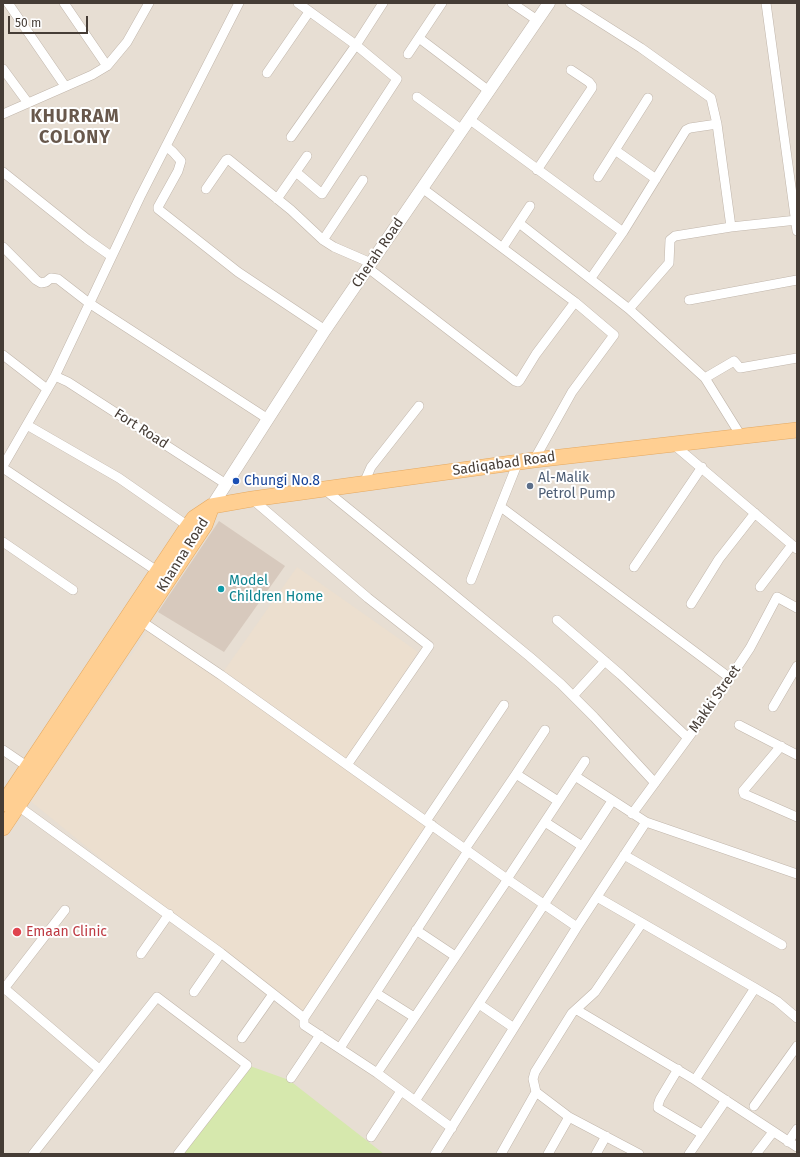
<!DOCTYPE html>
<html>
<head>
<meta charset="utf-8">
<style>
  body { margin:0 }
  #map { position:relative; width:800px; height:1157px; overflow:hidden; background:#f3ede5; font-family:"Fira Sans",sans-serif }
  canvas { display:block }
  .frame { position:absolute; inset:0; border:4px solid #453c35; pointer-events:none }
  .scale { position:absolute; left:8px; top:16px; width:80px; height:18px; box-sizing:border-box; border:2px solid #453c35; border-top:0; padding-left:5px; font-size:12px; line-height:14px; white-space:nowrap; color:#453c35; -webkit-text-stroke:3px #fff; paint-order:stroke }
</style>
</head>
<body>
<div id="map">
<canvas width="800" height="1157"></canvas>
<div class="frame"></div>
<div class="scale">50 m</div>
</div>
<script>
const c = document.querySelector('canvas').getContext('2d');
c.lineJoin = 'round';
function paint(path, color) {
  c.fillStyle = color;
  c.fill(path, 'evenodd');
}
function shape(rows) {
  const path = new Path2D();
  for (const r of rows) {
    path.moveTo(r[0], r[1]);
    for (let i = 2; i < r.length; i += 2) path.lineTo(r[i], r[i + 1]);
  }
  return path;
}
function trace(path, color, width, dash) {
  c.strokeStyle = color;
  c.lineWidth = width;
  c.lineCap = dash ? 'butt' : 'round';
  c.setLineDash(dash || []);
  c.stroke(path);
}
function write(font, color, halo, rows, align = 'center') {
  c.font = font + ' "Fira Sans",sans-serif';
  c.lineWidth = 4;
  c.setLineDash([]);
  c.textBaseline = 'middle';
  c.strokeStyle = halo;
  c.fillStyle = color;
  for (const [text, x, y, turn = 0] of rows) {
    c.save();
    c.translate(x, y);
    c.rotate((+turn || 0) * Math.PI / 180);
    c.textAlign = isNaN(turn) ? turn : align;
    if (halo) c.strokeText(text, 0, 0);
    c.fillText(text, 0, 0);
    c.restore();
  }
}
paint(shape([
  [3,3,797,3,797,1154,3,1154]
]), '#e7ded3');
paint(shape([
  [297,567,418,652,346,764,432,825,304,1018,169,914,29,800,63,754,149,629,221,675]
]), '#ecdfcf');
paint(shape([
  [247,1065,289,1080,384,1154,178,1154]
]), '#d6e8ad');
paint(shape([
  [219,521,285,566,224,652,158,612]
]), '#d7c9bd');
const minor = shape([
  [8,3,65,86],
  [64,3,107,66],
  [512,3,537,20],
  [570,3,641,48,711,98,717,124,731,227,675,236,670,240,669,263,629,309],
  [766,3,797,231],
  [419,38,489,91],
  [408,54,442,3],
  [3,69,28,103],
  [267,73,309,12],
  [417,97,462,130],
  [3,114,92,75,107,66,127,42,149,3],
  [469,119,623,232],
  [291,137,356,45,383,3],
  [166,146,173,152,181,161,178,171,158,207,158,209,238,272,325,330],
  [615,150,656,179],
  [537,170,592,88,592,86,589,82,571,70],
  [3,172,87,239,111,256],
  [296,172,322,194,397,79,356,45,298,3],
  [598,177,648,98],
  [422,188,575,302,614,335,572,392,534,460],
  [206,189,226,160,228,159,291,210,323,240,334,247,371,263],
  [277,199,307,156],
  [519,223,629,309,705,378,741,436],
  [731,227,797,220],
  [323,240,363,180],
  [3,247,36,280,41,283,46,282,51,278,58,279,89,303,268,419],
  [503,247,530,206],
  [368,268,515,381,518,382,520,380,536,354,575,302],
  [591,278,623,232,686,130,690,128,717,124],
  [689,300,797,280],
  [3,355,47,389],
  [55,376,68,382,226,484],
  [705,378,734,361,740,368,797,358],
  [27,425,119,478,188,526],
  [673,444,797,549],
  [3,466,55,376,140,197,239,3],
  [3,468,157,571],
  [364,483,371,467,419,406],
  [324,489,441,584,530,657,561,684,594,717,655,783],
  [252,499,368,598,429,646,347,765],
  [501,507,730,678],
  [3,542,73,590],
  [634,567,702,467],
  [471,580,518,462],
  [760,587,792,545],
  [691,604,719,559,755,513],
  [557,620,621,675,688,738],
  [141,621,221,675,507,879,577,927,646,822,797,874],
  [573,696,605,661],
  [773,707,797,666],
  [739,725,797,755],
  [781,746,743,791,744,794,749,796,797,817],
  [3,750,28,767],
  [516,774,545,730],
  [575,776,646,822],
  [18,806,221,953,304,1018,304,1025,377,1073,452,1128],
  [632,814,710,708,750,648,777,597,797,608],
  [426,821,504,705],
  [545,822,582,846],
  [465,849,516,774,558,801],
  [624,855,782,945],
  [507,879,585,761],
  [597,897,755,988,777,1001,797,1018],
  [416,930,455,956],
  [141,954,169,914],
  [4,988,99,1069],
  [3,990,65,910],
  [194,992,221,953],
  [376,993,414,1017],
  [479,1004,514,1028],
  [577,1010,695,1080,797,1147],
  [304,1018,432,825],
  [242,1038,273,994],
  [340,1048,468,851],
  [678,1069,660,1099,658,1105,658,1108,702,1134],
  [377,1073,508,879],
  [291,1078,320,1035],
  [695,1080,755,988],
  [536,1092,569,1117,639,1154],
  [415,1101,612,801],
  [754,1106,797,1046],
  [371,1137,401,1091],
  [788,1142,797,1129],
  [33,1154,157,997,247,1065,178,1154],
  [435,1154,577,927],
  [501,1154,536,1092,533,1079,535,1072,572,1013,595,992,642,923],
  [548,1154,569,1117],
  [596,1154,606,1136],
  [689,1154,726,1100],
  [756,1154,773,1132]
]);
const tertiary = shape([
  [212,506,325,330,549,3]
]);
const primary = shape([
  [3,804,186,529,194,518,212,506,252,499,534,460,797,430],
  [3,828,205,525,212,506]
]);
trace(minor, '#c1b6ab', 10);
trace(tertiary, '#c1b6ab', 13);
trace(primary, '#e5a961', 16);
trace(minor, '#fff', 9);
trace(tertiary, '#fff', 12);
trace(primary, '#ffcf92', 15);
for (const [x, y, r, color] of [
  [236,481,4,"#1a4fb4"],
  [530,486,4,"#5c6f8a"],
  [221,589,4,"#0f9aa8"],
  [17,932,5,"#e0444e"]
]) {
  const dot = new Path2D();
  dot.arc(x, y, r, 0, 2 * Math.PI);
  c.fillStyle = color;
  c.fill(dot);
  trace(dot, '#fff', 1.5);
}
write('14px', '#453c35', '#fff', [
  ["Cherah Road",378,253,-56],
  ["Fort Road",141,429,33],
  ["Sadiqabad Road",504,464,-8],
  ["Khanna Road",183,555,-58],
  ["Makki Street",715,699,-55]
]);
write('14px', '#4e5e75', '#fff', [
  ["Al-Malik",538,478],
  ["Petrol Pump",538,494]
], 'left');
write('14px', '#164399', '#fff', [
  ["Chungi No.8",244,481]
], 'left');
write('14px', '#0d838f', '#fff', [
  ["Model",229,581],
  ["Children Home",229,597]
], 'left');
write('14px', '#be3a42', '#fff', [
  ["Emaan Clinic",26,932]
], 'left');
c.letterSpacing = '1px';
write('bold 18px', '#68584c', '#fff', [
  ["KHURRAM",75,117],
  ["COLONY",75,138]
]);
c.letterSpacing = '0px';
</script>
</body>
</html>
